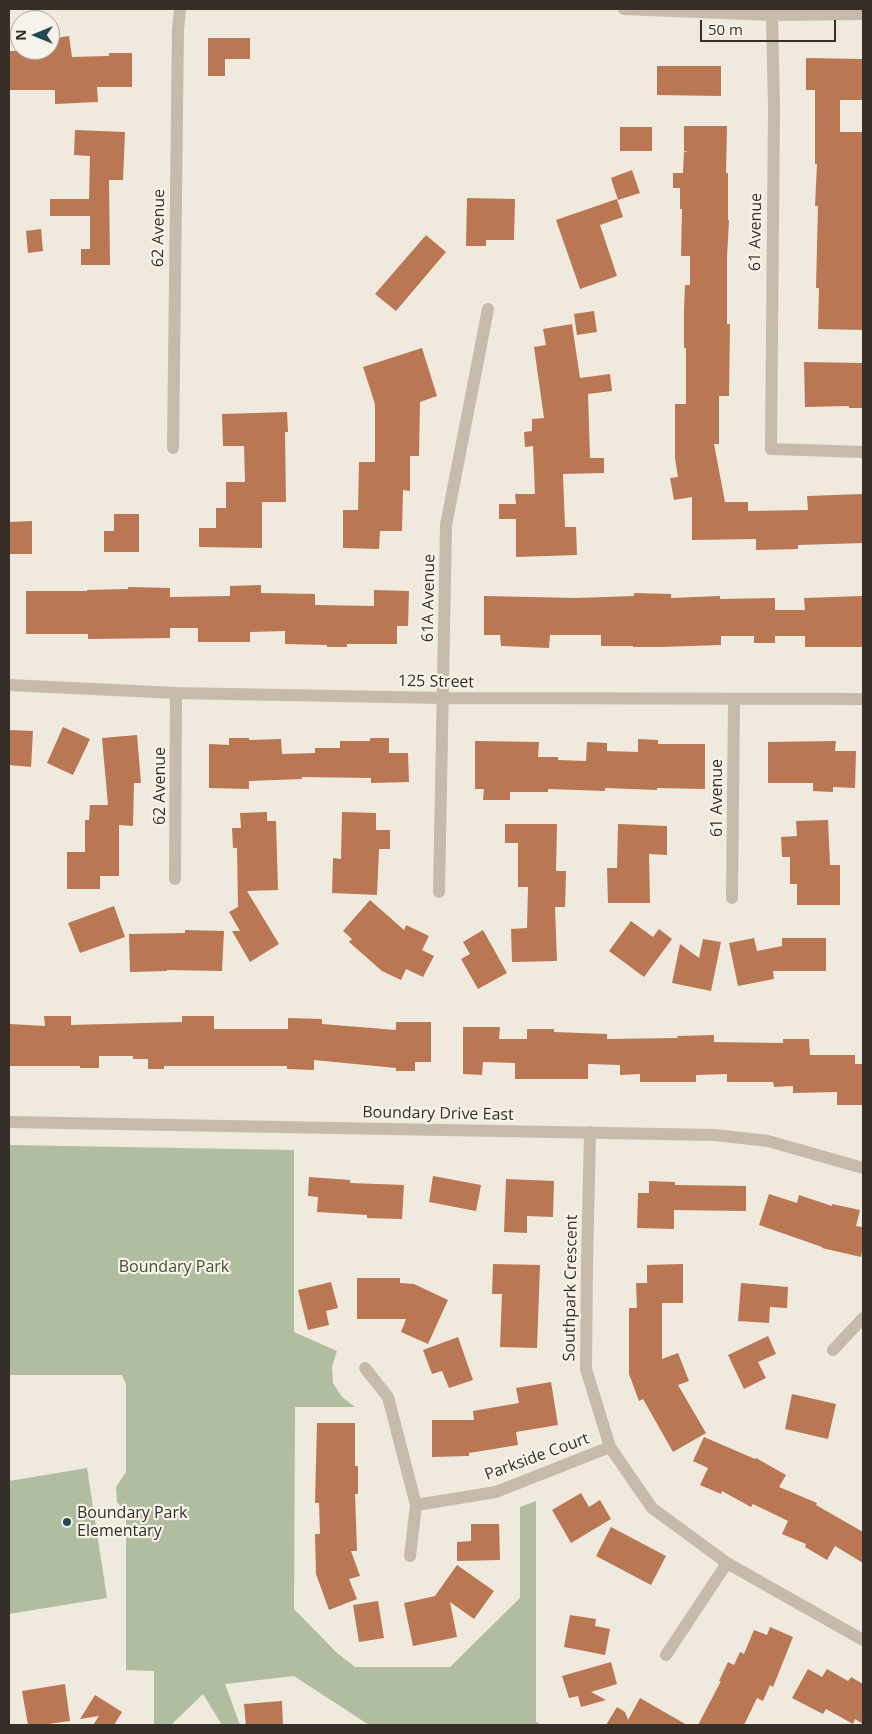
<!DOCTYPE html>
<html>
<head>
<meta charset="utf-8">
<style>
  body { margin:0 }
  #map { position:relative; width:872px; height:1734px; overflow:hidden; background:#f0e9de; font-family:"Open Sans",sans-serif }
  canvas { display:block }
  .frame { position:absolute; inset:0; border:10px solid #352e29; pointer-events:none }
  .north { position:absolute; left:10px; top:10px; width:50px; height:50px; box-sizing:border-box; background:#f8f3ea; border:1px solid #aaa49d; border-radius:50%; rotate:270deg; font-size:14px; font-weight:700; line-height:20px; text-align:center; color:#352e29 }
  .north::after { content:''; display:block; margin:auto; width:18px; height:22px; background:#234a52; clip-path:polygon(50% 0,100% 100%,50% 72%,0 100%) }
  .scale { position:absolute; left:700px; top:20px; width:136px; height:22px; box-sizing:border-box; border:2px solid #352e29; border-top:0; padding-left:6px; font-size:15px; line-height:18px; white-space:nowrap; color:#352e29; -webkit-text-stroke:4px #f8f3ea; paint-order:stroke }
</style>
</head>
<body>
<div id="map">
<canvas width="872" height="1734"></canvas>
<div class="frame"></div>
<div class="north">N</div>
<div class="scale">50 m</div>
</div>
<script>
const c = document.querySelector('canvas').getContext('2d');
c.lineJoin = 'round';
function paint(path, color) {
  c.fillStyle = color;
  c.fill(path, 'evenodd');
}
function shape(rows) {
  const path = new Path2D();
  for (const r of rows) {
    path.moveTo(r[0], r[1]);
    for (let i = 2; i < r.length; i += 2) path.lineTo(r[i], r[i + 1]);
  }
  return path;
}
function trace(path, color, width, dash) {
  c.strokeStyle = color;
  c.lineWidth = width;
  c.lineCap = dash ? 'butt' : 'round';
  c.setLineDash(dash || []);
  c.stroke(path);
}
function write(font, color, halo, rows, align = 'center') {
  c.font = font + ' "Open Sans",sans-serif';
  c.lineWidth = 4.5;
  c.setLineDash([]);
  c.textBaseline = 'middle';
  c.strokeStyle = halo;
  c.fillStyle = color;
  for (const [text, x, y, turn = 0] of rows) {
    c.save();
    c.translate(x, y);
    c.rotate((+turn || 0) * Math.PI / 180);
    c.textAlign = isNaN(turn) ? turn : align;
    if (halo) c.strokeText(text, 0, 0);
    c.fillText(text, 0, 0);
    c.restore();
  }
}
paint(shape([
  [9,1145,294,1150,294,1332,337,1351,332,1367,333,1383,342,1397,355,1407,295,1407,294,1609,337,1653,355,1667,450,1667,520,1598,520,1507,536,1501,536,1722,543,1725,369,1725,294,1676,225,1684,240,1725,222,1725,203,1694,171,1725,154,1725,154,1671,126,1670,126,1513,117,1502,116,1487,126,1472,126,1384,122,1375,9,1375],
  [87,1468,107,1598,9,1614,9,1481]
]), '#b0bd9f');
paint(shape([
  [69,36,72,57,109,56,109,53,132,53,132,87,97,87,98,102,55,104,55,90,9,90,9,51,50,50,50,39],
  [208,38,250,38,250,59,225,59,225,76,208,76],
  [806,58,863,59,863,100,840,100,840,132,862,132,863,330,818,329,819,288,816,288,818,206,815,206,817,164,815,164,815,90,806,90],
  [657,66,721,66,721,96,657,95],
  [684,126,727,126,726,173,728,173,728,220,729,220,727,257,727,324,730,324,729,396,719,396,719,444,714,444,725,502,748,502,748,511,808,510,807,496,863,494,863,543,798,545,798,549,756,550,756,539,692,540,692,497,674,500,670,478,678,477,675,458,675,404,686,404,686,348,684,348,684,310,685,285,690,285,690,256,681,256,682,209,680,209,680,188,673,188,673,173,683,173,684,152,688,151,684,151],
  [620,127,652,127,652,151,620,151],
  [75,130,125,132,123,180,109,180,110,265,81,265,81,249,90,249,90,216,50,216,50,199,89,199,90,156,74,155],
  [632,170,640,193,618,200,611,178],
  [467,198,515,199,514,240,486,240,486,246,466,246],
  [617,199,623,217,600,225,617,276,580,289,556,220],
  [41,229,43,251,28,253,26,231],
  [426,235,446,252,396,311,375,294],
  [594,311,597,332,577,335,574,314],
  [572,324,580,378,610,374,612,391,588,394,590,458,604,458,604,473,563,474,565,527,576,527,577,555,516,557,516,519,499,519,499,504,516,504,515,494,535,494,533,446,525,447,524,432,532,431,532,419,544,418,534,347,546,345,543,329],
  [422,348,437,396,420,402,419,456,410,456,410,491,403,490,402,531,380,531,379,549,343,548,343,510,358,510,359,462,375,462,375,404,363,367],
  [804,362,863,363,863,408,849,408,849,406,805,407],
  [287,412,288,432,285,432,286,502,262,502,262,548,199,547,199,528,216,528,216,508,226,508,226,482,245,482,244,446,223,446,222,414],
  [114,514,139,514,139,552,104,552,104,531,114,531],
  [32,521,32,554,9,554,9,522],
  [261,585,261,593,315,594,315,605,374,606,374,590,409,591,408,626,397,626,397,644,347,644,347,647,327,647,327,645,285,644,285,631,250,632,250,642,198,642,198,628,170,628,170,638,88,639,88,634,26,634,26,591,87,591,87,590,128,589,128,587,170,588,170,597,230,596,230,586],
  [634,593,671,594,671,598,720,596,720,599,775,598,775,610,805,610,804,598,863,596,863,647,805,647,805,636,775,636,775,643,754,643,754,636,721,636,721,645,660,647,633,647,633,646,601,646,601,635,550,635,549,648,501,646,500,635,484,635,484,596,576,598,634,596],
  [63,727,90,739,73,775,47,763],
  [9,730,33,731,31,767,9,765],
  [137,735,141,783,134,783,133,826,119,825,119,876,100,876,100,889,67,889,67,852,85,852,85,820,89,820,90,805,108,805,102,738],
  [229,738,249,738,249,740,281,739,282,754,315,753,315,748,340,748,340,741,370,741,370,738,389,738,389,753,408,753,409,782,371,783,371,778,302,777,302,779,249,781,249,789,209,788,209,744,229,745],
  [638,739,658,740,658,744,705,744,705,789,657,788,657,790,605,788,605,791,548,789,548,792,510,792,510,800,483,800,484,789,475,789,475,741,539,742,538,757,558,757,558,760,586,761,587,742,607,743,607,751,638,752],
  [836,741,835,751,856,751,855,788,833,787,833,792,813,791,813,783,768,783,768,742],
  [267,812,267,821,276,821,278,890,247,891,279,944,250,962,232,931,240,931,229,912,238,907,237,848,233,848,232,828,241,828,240,813],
  [342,812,376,813,376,830,390,830,390,849,379,849,377,895,332,893,333,858,341,859],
  [828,820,830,865,840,865,840,905,797,905,797,884,790,884,790,857,782,857,781,837,797,836,796,821],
  [505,824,557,824,556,871,566,871,565,907,555,907,557,961,512,962,511,929,527,928,528,887,518,887,518,843,505,843],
  [618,824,667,826,667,855,649,854,650,903,608,903,607,868,617,868],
  [370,900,404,930,406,925,429,936,422,950,434,956,423,977,406,969,401,980,382,971,349,942,352,939,343,931],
  [114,906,125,937,80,953,68,923],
  [631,921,653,937,659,929,672,939,644,977,609,951],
  [185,930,224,931,222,971,167,970,167,971,130,972,129,934,185,933],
  [483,930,507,973,478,989,461,959,470,954,463,942],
  [754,938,757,951,782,946,782,938,826,938,826,971,773,971,774,979,738,986,729,943],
  [703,939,721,942,711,991,672,983,680,944,699,958],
  [44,1016,71,1016,71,1025,182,1022,182,1016,214,1016,214,1029,288,1029,288,1018,322,1019,322,1024,396,1030,396,1022,431,1022,431,1062,415,1062,415,1071,396,1071,396,1068,314,1060,314,1070,287,1069,287,1066,164,1066,164,1069,148,1069,148,1059,133,1059,133,1056,99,1056,99,1068,80,1068,80,1066,9,1066,9,1024,45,1026],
  [463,1027,500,1027,499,1039,527,1039,527,1029,554,1029,554,1032,607,1034,607,1039,678,1038,677,1036,714,1035,714,1042,783,1043,783,1039,809,1039,810,1055,855,1055,855,1064,863,1064,863,1105,837,1105,837,1092,793,1093,793,1086,774,1087,773,1082,727,1082,727,1074,696,1075,696,1082,640,1082,640,1074,620,1075,620,1065,588,1064,588,1079,515,1079,515,1063,483,1062,482,1075,463,1074],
  [433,1176,481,1185,476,1211,429,1202],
  [309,1177,350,1180,350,1183,404,1185,402,1219,367,1218,367,1215,317,1212,318,1197,308,1196],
  [506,1179,554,1181,553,1217,527,1216,527,1233,504,1232],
  [649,1181,675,1182,675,1185,746,1186,746,1211,674,1210,674,1229,637,1228,638,1193,649,1193],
  [769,1194,797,1203,799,1195,832,1206,832,1204,860,1210,856,1226,863,1227,863,1246,861,1257,822,1248,822,1247,759,1225],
  [493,1264,540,1265,537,1348,500,1347,502,1294,492,1294],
  [683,1264,683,1303,662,1303,662,1359,678,1353,689,1381,678,1385,706,1433,673,1452,643,1399,639,1401,629,1374,629,1308,637,1308,636,1283,647,1283,647,1265],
  [357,1278,400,1278,400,1283,414,1284,448,1300,428,1344,401,1332,406,1319,357,1319],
  [331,1282,338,1308,326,1311,329,1325,308,1330,298,1290],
  [741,1283,788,1287,787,1308,770,1307,769,1323,738,1321],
  [768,1336,776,1354,758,1362,766,1378,744,1389,728,1355],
  [458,1337,473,1380,449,1388,442,1371,432,1374,423,1350],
  [551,1382,558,1425,516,1432,518,1445,469,1453,469,1456,432,1457,432,1420,474,1420,473,1411,519,1403,516,1388],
  [792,1394,836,1404,828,1439,785,1429],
  [317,1423,355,1423,355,1466,358,1466,358,1494,355,1494,357,1551,351,1551,360,1576,349,1579,357,1599,329,1610,316,1574,315,1534,320,1534,319,1503,315,1503],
  [704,1437,755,1459,756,1458,786,1475,779,1487,817,1503,816,1505,863,1532,863,1563,835,1546,827,1560,805,1547,806,1544,782,1534,788,1521,753,1504,751,1507,722,1491,721,1494,700,1485,708,1468,693,1461],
  [581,1493,589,1507,600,1500,611,1519,571,1543,552,1510],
  [471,1524,499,1524,500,1560,457,1561,457,1542,471,1541],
  [611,1527,666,1556,651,1585,596,1556],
  [457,1565,494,1591,474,1619,450,1602,457,1637,413,1646,404,1603,435,1596],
  [378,1601,384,1638,359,1642,353,1605],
  [570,1615,596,1619,595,1626,610,1629,605,1655,564,1647],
  [770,1627,793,1637,773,1687,770,1685,763,1701,757,1698,744,1725,698,1725,721,1681,719,1681,728,1662,734,1665,740,1652,744,1654,754,1630,767,1635],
  [611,1662,617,1684,591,1692,606,1700,581,1707,578,1696,569,1698,562,1676],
  [808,1669,822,1677,827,1669,848,1681,851,1677,863,1684,863,1724,855,1719,853,1724,826,1709,823,1714,792,1698],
  [65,1684,70,1721,41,1725,28,1725,22,1691],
  [95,1695,122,1712,114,1725,93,1725,99,1716,80,1719],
  [640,1698,687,1725,606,1725,617,1707,625,1712,628,1720],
  [282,1701,283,1725,246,1725,244,1704]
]), '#b97753');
trace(shape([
  [624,9,772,15,863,14],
  [772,15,774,107,771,449,863,452],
  [173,448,178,29,180,9],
  [9,685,176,693,443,698,863,699],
  [175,879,176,693],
  [439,892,446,525,488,309],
  [732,898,734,699],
  [590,1132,587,1264,586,1369,610,1447,652,1508,727,1563,863,1640],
  [833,1350,863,1318],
  [365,1368,388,1397,416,1505,410,1556],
  [416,1505,496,1492,610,1447],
  [666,1655,727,1563]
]), '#c6bbab', 12);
trace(shape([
  [9,1122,715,1135,768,1141,863,1168]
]), '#c6bbab', 12);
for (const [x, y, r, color] of [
  [67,1522,5,"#234a52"]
]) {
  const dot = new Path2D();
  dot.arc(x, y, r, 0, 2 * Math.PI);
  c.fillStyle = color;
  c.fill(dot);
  trace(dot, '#f8f3ea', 2);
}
write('16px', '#352e29', '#f8f3ea', [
  ["62 Avenue",159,228,-89],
  ["61 Avenue",756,232,-89],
  ["61A Avenue",429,598,-89],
  ["125 Street",436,682,1],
  ["62 Avenue",160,786,-90],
  ["61 Avenue",717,798,-90],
  ["Boundary Drive East",438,1114,1],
  ["Southpark Crescent",571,1288,-89],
  ["Parkside Court",537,1457,-20]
]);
write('16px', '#415130', '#f8f3ea', [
  ["Boundary Park",174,1267]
]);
write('16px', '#352e29', '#f8f3ea', [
  ["Boundary Park",77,1513],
  ["Elementary",77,1531]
], 'left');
</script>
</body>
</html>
